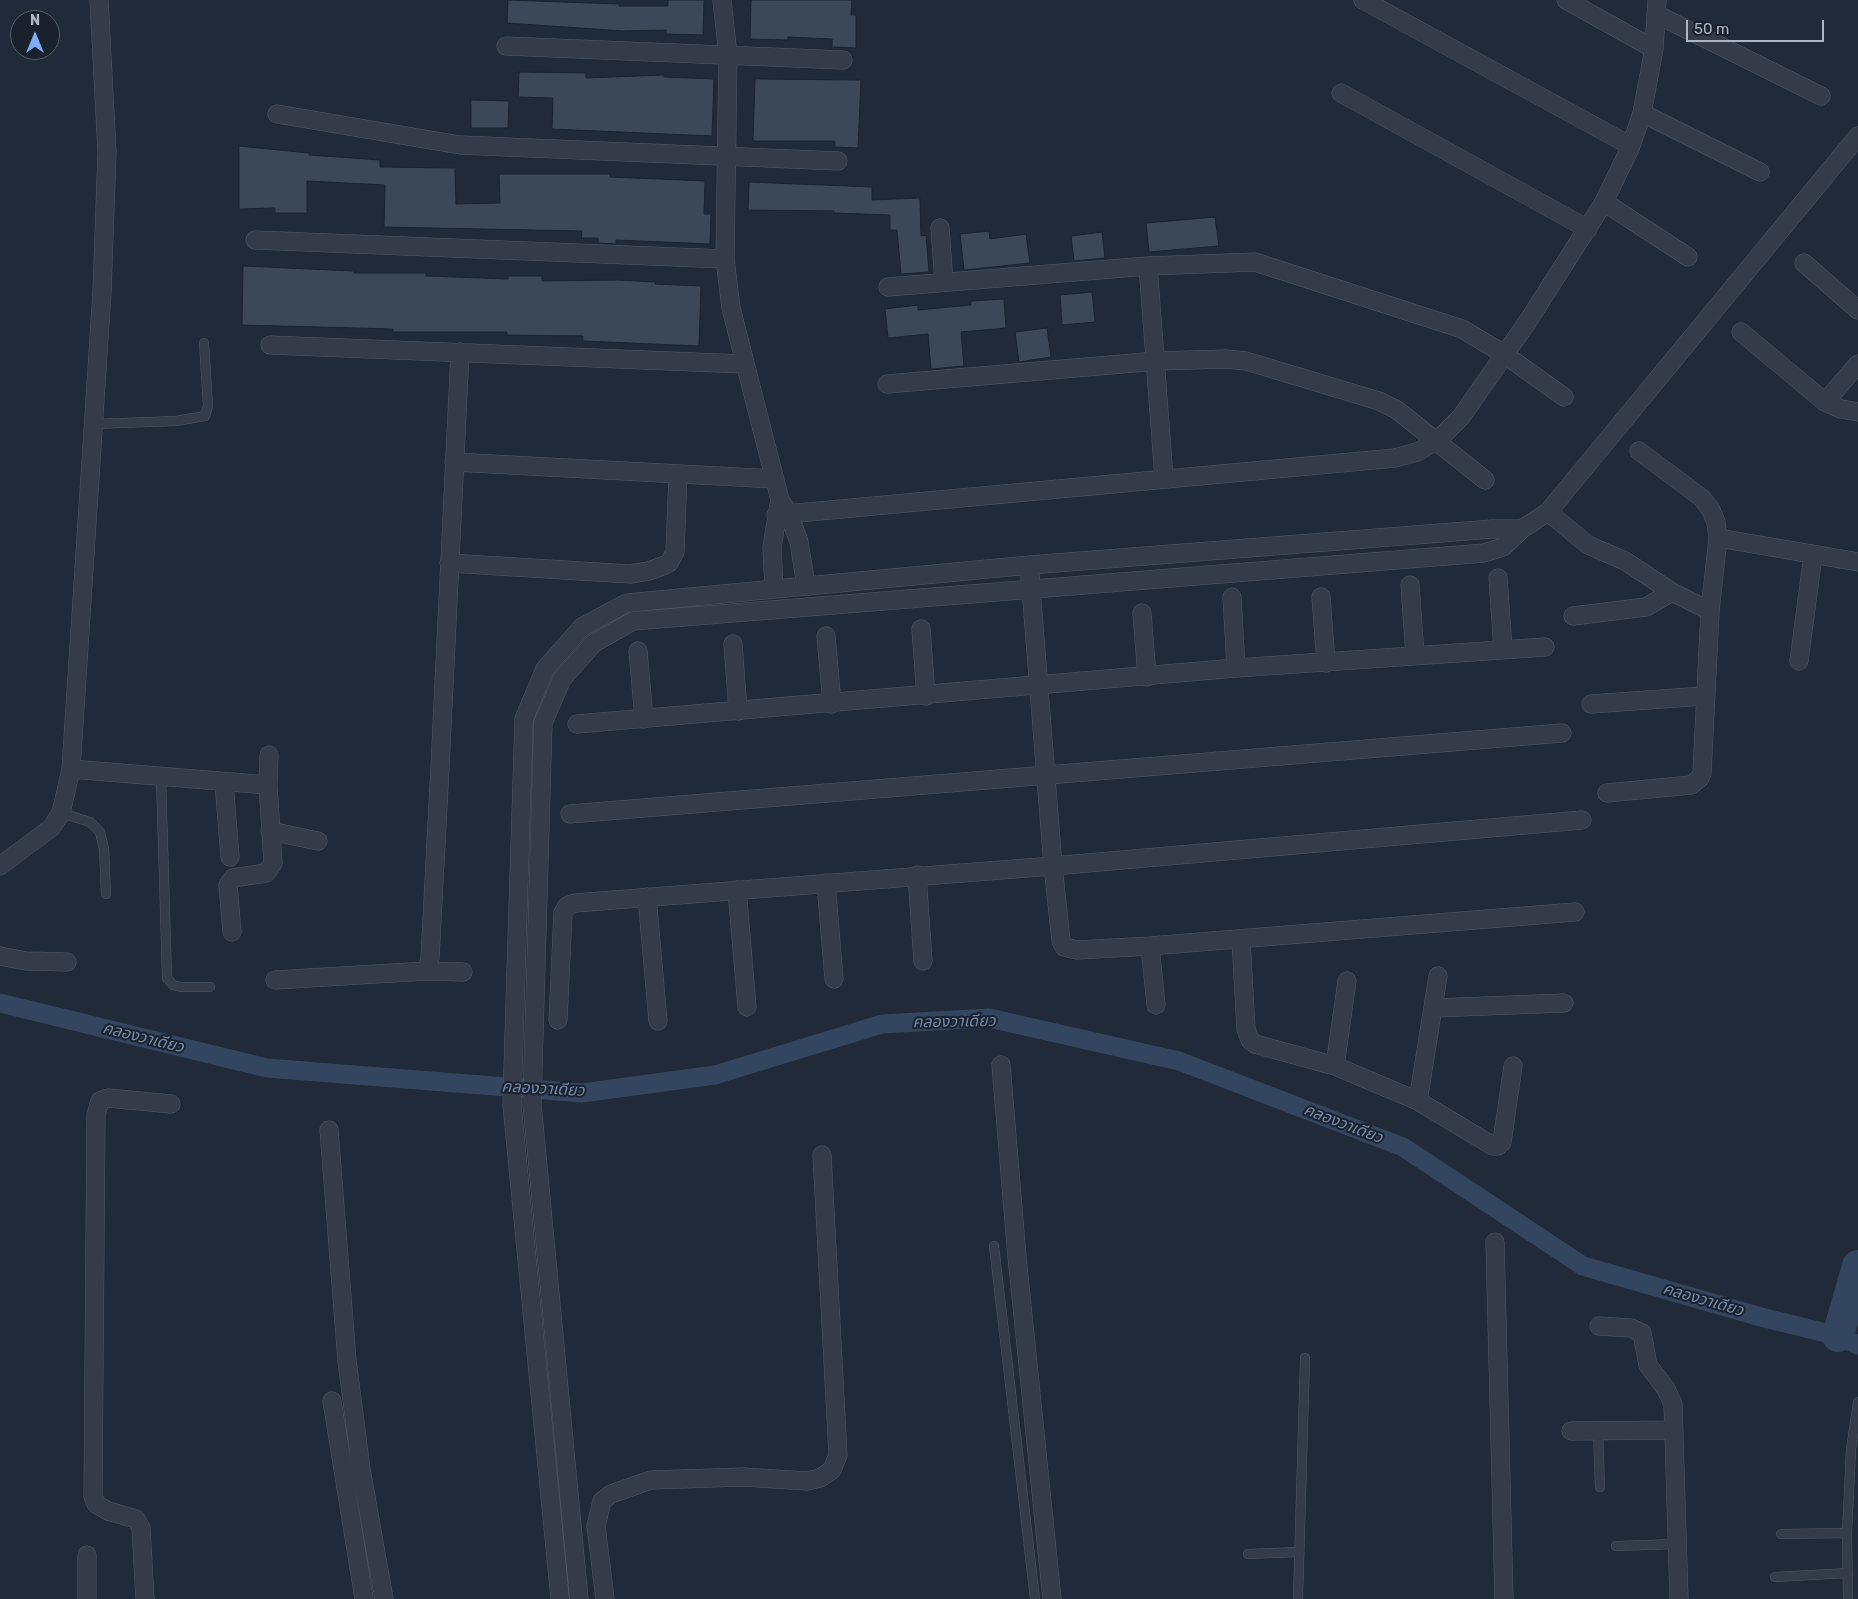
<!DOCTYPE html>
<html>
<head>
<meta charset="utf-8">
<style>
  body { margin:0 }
  #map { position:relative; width:1858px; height:1599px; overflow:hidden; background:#202a38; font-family:Rubik,sans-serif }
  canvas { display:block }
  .north { position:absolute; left:10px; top:10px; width:50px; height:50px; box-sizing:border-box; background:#19212d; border:1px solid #555d6a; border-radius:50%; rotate:0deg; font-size:14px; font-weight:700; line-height:20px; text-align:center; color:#aeb6c5 }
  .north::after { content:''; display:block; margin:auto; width:18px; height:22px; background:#80abf8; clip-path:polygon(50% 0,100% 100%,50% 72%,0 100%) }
  .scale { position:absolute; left:1686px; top:20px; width:138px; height:22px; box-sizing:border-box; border:2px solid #aeb6c5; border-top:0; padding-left:6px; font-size:15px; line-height:18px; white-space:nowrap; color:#aeb6c5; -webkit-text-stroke:4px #19212d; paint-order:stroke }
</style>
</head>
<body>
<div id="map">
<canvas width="1858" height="1599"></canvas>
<div class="north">N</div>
<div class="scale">50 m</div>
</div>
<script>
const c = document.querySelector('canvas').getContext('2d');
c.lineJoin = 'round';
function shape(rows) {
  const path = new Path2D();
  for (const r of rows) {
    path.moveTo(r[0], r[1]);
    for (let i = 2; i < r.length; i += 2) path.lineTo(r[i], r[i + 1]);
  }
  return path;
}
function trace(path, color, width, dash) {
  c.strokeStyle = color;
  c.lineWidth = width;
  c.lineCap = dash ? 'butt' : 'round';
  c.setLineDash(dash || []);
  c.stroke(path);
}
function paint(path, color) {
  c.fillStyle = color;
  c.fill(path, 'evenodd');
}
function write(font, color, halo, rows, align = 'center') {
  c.font = font + ' Rubik,"Noto Sans Thai",sans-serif';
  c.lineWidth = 4;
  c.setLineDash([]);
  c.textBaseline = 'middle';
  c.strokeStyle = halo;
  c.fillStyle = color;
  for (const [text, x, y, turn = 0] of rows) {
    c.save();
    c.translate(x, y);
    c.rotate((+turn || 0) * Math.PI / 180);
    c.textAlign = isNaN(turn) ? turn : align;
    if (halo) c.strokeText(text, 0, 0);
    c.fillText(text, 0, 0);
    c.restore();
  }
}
trace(shape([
  [0,1003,267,1068,582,1093,715,1075,882,1024,989,1018,1179,1061,1403,1147,1583,1266,1761,1317,1838,1336,1858,1345]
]), '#344560', 19);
trace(shape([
  [1838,1336,1858,1266]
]), '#344560', 32);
const building = shape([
  [508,0,619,4,619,6,668,6,668,0,704,0,703,35,666,34,666,30,623,31,507,23,508,0],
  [751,0,852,0,851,15,856,15,856,48,832,47,832,39,788,37,788,40,750,39,751,0],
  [519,72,586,73,586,78,664,75,664,77,714,79,712,136,552,129,553,98,518,97,519,72],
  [755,79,861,80,858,148,835,147,835,141,753,141,755,79],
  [471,100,509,101,508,128,471,128,471,100],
  [239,146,309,153,309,155,380,160,380,167,455,168,456,204,500,203,499,174,610,174,610,177,705,181,704,214,711,214,710,244,616,240,616,244,598,243,598,238,581,238,582,231,384,227,385,185,307,181,307,213,275,213,275,208,239,209,239,146],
  [749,182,872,187,872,200,920,198,921,236,926,235,929,272,901,274,897,230,890,230,890,215,834,213,834,211,748,210,749,182],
  [1215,217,1219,246,1149,252,1146,223,1215,217],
  [989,231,990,239,1026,234,1030,263,964,270,960,234,989,231],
  [1102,232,1105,258,1074,261,1071,236,1102,232],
  [243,266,354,271,354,273,426,273,426,276,508,279,508,276,542,276,542,281,618,280,655,282,655,284,701,286,699,346,583,341,583,336,507,335,507,332,393,332,393,329,242,325,243,266],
  [1092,292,1095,322,1062,325,1060,295,1092,292],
  [1004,299,1006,328,961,332,964,366,931,369,928,334,888,338,885,309,918,305,918,310,971,305,971,301,1004,299],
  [1047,328,1051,357,1019,362,1015,332,1047,328]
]);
paint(building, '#3c4858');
trace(building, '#1b232f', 1);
const lane = shape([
  [94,424,176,421,205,416,208,406,204,343],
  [161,777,167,978,173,985,181,987,210,987],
  [61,813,90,822,100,832,104,849,106,894],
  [994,1246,1035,1599],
  [1598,1431,1600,1487],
  [1781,1534,1847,1533],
  [1616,1546,1677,1544],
  [1248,1554,1299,1552],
  [1775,1577,1848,1573],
  [1298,1599,1305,1358],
  [1848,1599,1847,1533,1851,1449,1858,1402]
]);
const street = shape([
  [722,0,728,55,725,259,731,308,780,500,789,514,799,542,806,585],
  [1363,0,1631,146],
  [1566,0,1654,49],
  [1658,15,1821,96],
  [506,46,843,60],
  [1341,93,1588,229],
  [1642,113,1760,172],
  [277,114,460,145,838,161],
  [1604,202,1688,257],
  [940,228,944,282],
  [255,240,725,259],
  [1804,263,1858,310],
  [1148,266,1164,478],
  [888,287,1148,266,1255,262,1462,329,1504,354,1564,397],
  [1741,332,1825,402,1841,409,1858,412],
  [270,345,744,364],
  [887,384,1157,361,1226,359,1246,361,1379,401,1397,410,1485,480],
  [1825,402,1858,364],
  [454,462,775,479],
  [1548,512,1588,545,1625,561,1672,592,1710,611],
  [776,515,1395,458,1417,452,1437,441,1461,417,1528,321,1604,202,1631,146,1642,113,1654,49,1657,0],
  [1718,538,1858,562],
  [449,563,630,574,649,571,665,565,669,563,675,552,678,475],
  [1030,576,1053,866,1061,941,1064,947,1077,950,1150,946,1575,912],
  [1498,578,1503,649],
  [1410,585,1415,655],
  [774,589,772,547,779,505],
  [1232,597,1236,668],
  [1321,597,1326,663],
  [1142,613,1147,677],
  [1573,616,1646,607,1672,592],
  [921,629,926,696],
  [826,636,832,704],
  [733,644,738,711],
  [638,651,644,719],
  [1799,661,1813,555],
  [1591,704,1704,696],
  [577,724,1236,668,1545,647],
  [71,769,268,785,273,863,266,873,233,878,228,885,232,932],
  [224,783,230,857],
  [268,785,269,755],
  [1607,793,1691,785,1700,778,1702,773,1710,611,1718,538,1716,522,1711,510,1702,498,1639,451],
  [570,814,1562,733],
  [270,831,318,841],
  [0,866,51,828,61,813,71,769,102,292,107,152,99,0],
  [917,875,923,961],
  [826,883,834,979],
  [737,890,747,1007],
  [647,897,658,1021],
  [1241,940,1246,1029,1250,1040,1255,1044,1335,1066,1418,1101,1493,1146,1498,1146,1502,1142,1513,1066],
  [1150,946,1156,1005],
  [0,956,26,961,67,962],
  [427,971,430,958,440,767,460,352],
  [275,980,427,971,463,972],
  [1434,1008,1564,1003],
  [558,1020,563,913,567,906,575,903,1053,866,1582,820],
  [1001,1065,1017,1257,1052,1599],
  [1335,1066,1347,981],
  [1418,1101,1438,976],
  [329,1130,347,1361,361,1469,384,1599],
  [1495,1242,1504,1599],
  [1599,1326,1631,1328,1642,1333,1648,1365,1666,1389,1673,1404,1679,1599],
  [332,1401,364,1599],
  [1571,1431,1673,1430],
  [87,1555,87,1599],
  [145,1599,141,1528,136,1519,108,1511,96,1504,93,1496,96,1115,100,1101,108,1098,171,1104],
  [560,1599,512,1105,514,1035,524,719,545,669,582,627,627,603,1030,565,1492,529,1522,529],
  [579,1599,532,1104,543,723,562,679,594,643,633,621,1484,553,1503,547,1522,529,1548,512,1858,136],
  [605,1599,596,1526,602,1501,611,1494,651,1480,743,1477,807,1481,820,1478,832,1470,838,1455,822,1155]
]);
trace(lane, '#515966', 10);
trace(street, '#515966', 19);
trace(lane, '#343c49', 9);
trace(street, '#343c49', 18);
write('italic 16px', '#768cae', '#19212d', [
  ["คลองวาเดียว",954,1022,-1],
  ["คลองวาเดียว",143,1038,14],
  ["คลองวาเดียว",543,1089,3],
  ["คลองวาเดียว",1343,1124,21],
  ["คลองวาเดียว",1703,1300,16]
]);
</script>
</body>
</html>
